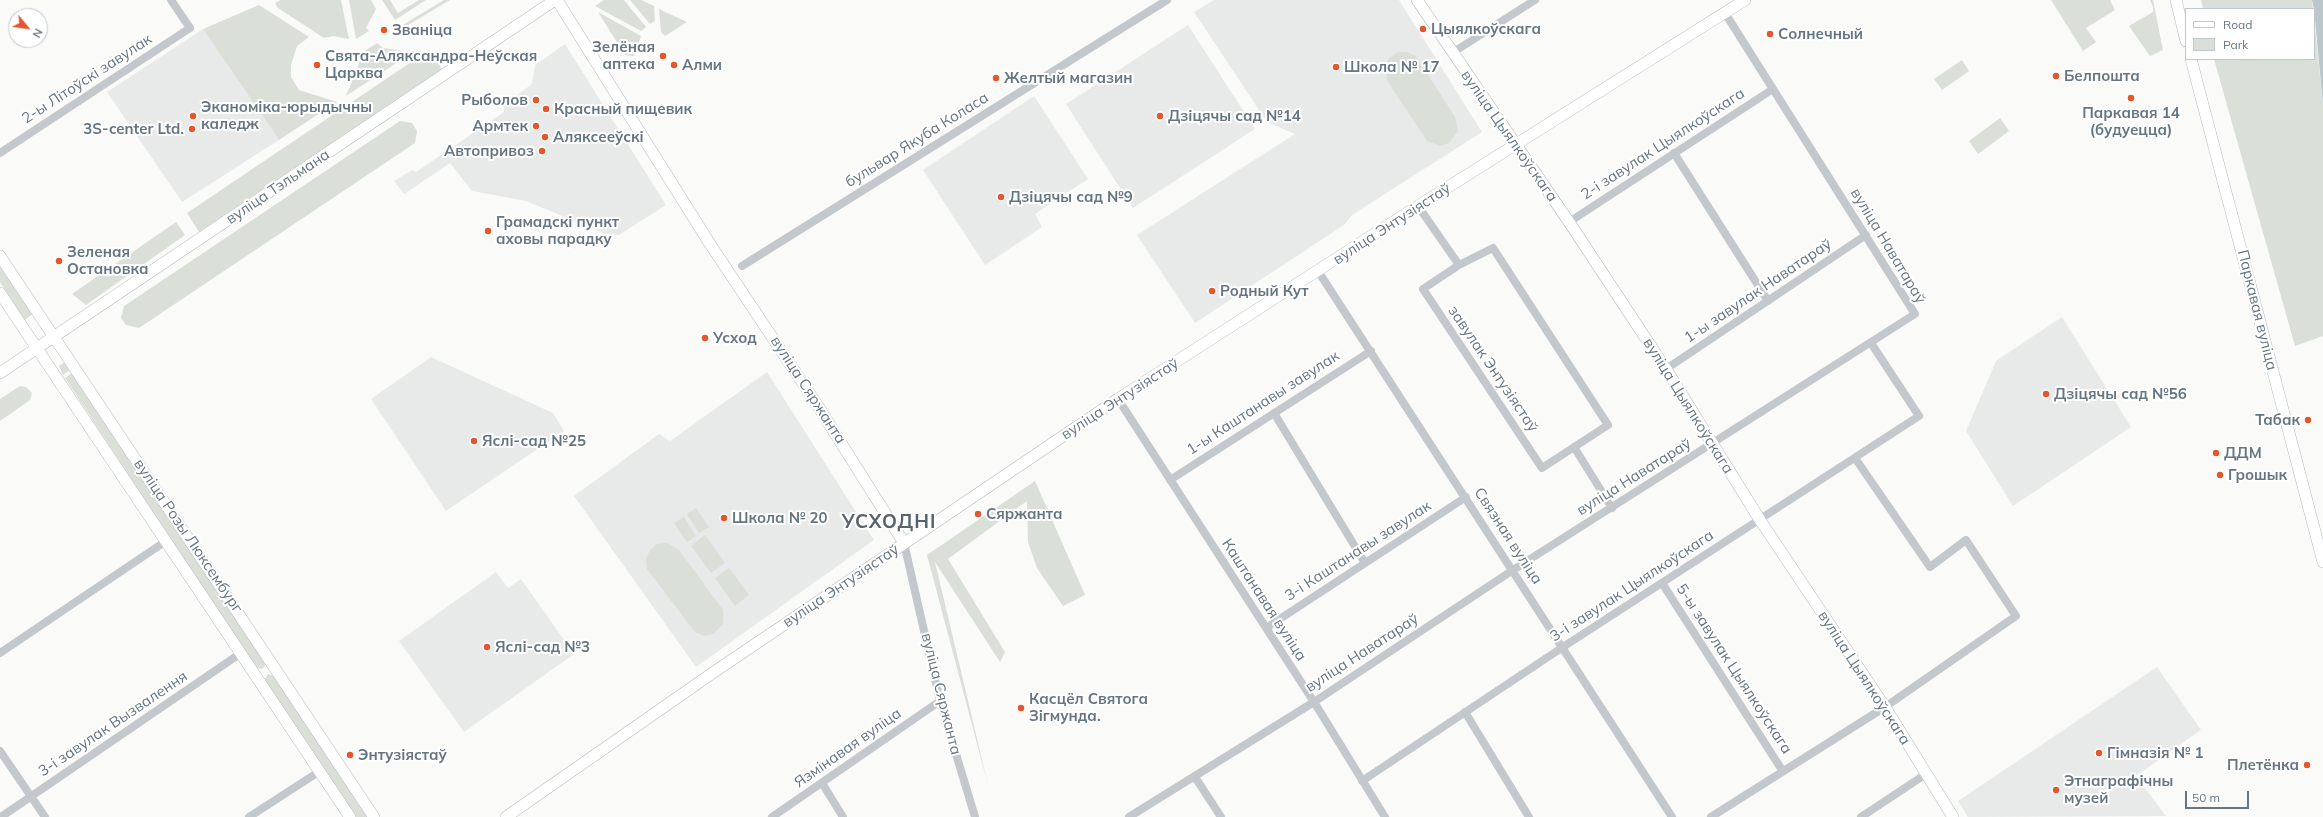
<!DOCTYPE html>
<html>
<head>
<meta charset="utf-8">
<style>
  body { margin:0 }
  #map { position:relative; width:2323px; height:817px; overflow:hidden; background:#fafaf8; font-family:Mulish,sans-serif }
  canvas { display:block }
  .legend { position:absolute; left:2185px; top:8px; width:130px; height:52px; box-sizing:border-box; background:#fff; border:1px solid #c1c8cd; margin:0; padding:5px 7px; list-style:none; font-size:12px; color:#657683 }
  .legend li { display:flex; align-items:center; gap:8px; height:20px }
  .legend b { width:20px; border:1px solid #c1c8cd }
  .north { position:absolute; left:8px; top:8px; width:40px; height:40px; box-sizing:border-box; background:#fff; border:1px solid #c1c8cd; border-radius:50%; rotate:119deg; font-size:11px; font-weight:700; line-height:16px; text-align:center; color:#657683 }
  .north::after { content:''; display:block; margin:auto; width:14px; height:18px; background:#e4572e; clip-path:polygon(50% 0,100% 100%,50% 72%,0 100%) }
  .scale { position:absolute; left:2185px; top:791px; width:64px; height:18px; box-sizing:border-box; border:2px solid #657683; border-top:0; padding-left:5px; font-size:12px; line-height:14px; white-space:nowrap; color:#657683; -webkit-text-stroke:3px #fff; paint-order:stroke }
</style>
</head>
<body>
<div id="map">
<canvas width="2323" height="817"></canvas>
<ul class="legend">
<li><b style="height:5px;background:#fff"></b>Road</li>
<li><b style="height:11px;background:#dadfd7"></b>Park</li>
</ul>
<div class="north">N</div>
<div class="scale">50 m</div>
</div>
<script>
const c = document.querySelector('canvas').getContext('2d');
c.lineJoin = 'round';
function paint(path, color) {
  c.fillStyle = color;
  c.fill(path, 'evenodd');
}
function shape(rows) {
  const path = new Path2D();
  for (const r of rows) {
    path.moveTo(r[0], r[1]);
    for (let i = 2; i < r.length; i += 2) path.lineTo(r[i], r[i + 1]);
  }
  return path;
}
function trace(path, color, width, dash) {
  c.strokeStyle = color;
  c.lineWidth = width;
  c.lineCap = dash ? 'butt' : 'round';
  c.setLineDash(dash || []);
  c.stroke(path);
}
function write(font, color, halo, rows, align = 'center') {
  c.font = font + ' Mulish,sans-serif';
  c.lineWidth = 4;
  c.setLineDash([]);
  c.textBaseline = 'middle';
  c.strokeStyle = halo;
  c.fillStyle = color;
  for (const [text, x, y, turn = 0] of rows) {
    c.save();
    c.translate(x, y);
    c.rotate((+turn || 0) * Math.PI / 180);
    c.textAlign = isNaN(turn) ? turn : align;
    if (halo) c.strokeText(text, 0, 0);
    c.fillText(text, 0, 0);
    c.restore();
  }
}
paint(shape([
  [1214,0,1399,0,1482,132,1352,215,1344,225,1195,323,1137,235,1295,134,1267,122,1194,12],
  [1188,25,1255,129,1133,208,1066,104],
  [203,29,279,140,182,202,107,92],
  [565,44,666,205,619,235,606,234,526,201,472,191,450,163,404,194,394,181,412,170,416,172,504,112,504,105,532,84,535,65],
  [1034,96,1088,179,1035,214,1042,227,985,265,923,170],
  [2062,317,2131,427,2013,506,1966,431,1996,361],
  [431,357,553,413,564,431,446,511,371,399],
  [767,372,874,540,696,667,574,496,659,434,670,441],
  [496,572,508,588,521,579,574,654,464,732,399,641],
  [2157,667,2201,730,2136,776,2166,816,1968,817,1958,801]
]), '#e8e9e9');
paint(shape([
  [281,0,341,0,349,39,333,36,324,38,278,8,275,3],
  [349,0,371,0,376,9,366,28,369,31,356,39],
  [382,0,390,0,398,13,419,0,426,0,395,20],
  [444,0,450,0,403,28,401,26],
  [604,0,624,0,646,27,641,31,595,6],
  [630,0,641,0,654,6,655,21,650,24],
  [2051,0,2110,0,2115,10,2086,28,2096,42,2083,51],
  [2150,0,2153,0,2163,50,2150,56,2129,26,2153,12,2153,7],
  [2201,0,2312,0,2313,9,2203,9],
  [259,5,309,37,297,46,291,65,291,77,299,90,337,102,279,140,203,29],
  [659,9,687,22,665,36,661,32],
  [598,12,641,36,634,56,625,55],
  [2314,18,2323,105,2323,336,2295,346,2214,59,2314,59],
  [377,43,383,48,404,51,407,56,346,96,359,64,362,53],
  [429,50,442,69,199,232,187,213],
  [1398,52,1407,52,1416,56,1455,117,1458,131,1449,143,1440,146,1427,141,1387,81,1385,66,1389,58],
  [1962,60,1969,71,1942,90,1934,79],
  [2000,118,2009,131,1978,154,1969,141],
  [400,121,412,123,417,131,415,143,139,328,126,325,121,318,124,306],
  [176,222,185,235,86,305,72,294],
  [0,265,34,313,25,320,0,282],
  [65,362,71,369,63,375,59,366],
  [73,372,264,661,265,666,262,669,255,667,65,378],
  [20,386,26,387,32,393,30,400,0,421,0,399],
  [1035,481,1085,595,1063,606,1037,568,1028,542,1027,501,948,559,1005,652,1000,662,935,562,988,785,927,555],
  [696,508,709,527,699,533,687,514],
  [684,517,696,536,687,542,674,523],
  [705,535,725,563,711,573,691,546],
  [667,543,679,550,723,610,723,624,713,634,704,636,695,632,647,569,646,559,650,550,657,544],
  [729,568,749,595,735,606,715,578],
  [268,674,274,676,367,817,354,817,264,680]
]), '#dadfd7');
paint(shape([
  [2312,0,2323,0,2323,105,2314,9]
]), '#bbc7cb');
const secondary = shape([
  [557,0,710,244,816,403,904,543],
  [1417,0,1569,222,1666,369,1760,520,1885,707,1953,817],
  [2176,0,2186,41],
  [2191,59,2323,562],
  [0,256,374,817],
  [0,293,350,817],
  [0,373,555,0],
  [506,817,714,672,1118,399,1418,206,1745,0]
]);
trace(secondary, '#b3babf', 12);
trace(shape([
  [1452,53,1535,0],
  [0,153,190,28,171,0],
  [1674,153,1768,301],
  [1418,206,1459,265],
  [1569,222,1773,89],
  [1493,248,1608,425,1542,468,1423,289,1459,265,1493,248],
  [742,266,1167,0],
  [1318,271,1672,817],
  [1666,369,1866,235],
  [1118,399,1314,702,1385,817],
  [1274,413,1365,563],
  [1574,447,1612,508],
  [1170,480,1371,351],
  [904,543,940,701,975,817],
  [1662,583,1782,770],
  [1266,628,1466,497],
  [0,653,166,541],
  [1465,712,1529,817],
  [0,751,45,817],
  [1195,777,1221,817],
  [1362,781,1563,647,1919,416,1871,343],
  [822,783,843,817],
  [1,817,241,653],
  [249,817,320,771],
  [772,817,940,701],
  [1129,817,1314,702,1513,570,1915,314,1725,13],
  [1711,817,1885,707,2016,616,1966,540,1930,567,1855,458],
  [1861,817,1926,774]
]), '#c3c8cc', 8);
trace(secondary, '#fff', 11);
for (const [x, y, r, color] of [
  [1423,29,4,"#e4572e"],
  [384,30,4,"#e4572e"],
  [1770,34,4,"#e4572e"],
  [663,56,4,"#e4572e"],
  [317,65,4,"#e4572e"],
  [674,65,4,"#e4572e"],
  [1336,67,4,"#e4572e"],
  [2056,76,4,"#e4572e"],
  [996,78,4,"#e4572e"],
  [2131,98,4,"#e4572e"],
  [536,100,4,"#e4572e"],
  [546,109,4,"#e4572e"],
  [193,116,4,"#e4572e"],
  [1160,116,4,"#e4572e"],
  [536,126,4,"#e4572e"],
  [192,129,4,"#e4572e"],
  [545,137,4,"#e4572e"],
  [542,151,4,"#e4572e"],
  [1001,197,4,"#e4572e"],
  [488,231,4,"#e4572e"],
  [59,261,4,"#e4572e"],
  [1212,291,4,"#e4572e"],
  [705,338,4,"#e4572e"],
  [2046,394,4,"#e4572e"],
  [2308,420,4,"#e4572e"],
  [474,441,4,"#e4572e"],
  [2216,453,4,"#e4572e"],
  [2220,475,4,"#e4572e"],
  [978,514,4,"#e4572e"],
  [724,518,4,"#e4572e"],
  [487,647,4,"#e4572e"],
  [1021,708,4,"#e4572e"],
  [2099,753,4,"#e4572e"],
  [350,755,4,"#e4572e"],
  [2307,765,4,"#e4572e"],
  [2056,790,4,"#e4572e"]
]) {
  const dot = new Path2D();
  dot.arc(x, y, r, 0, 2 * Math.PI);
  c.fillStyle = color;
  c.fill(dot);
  trace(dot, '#fff', 1.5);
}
write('bold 15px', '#657683', '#fff', [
  ["Цыялкоўскага",1431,29],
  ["Званіца",392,30],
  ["Солнечный",1778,34],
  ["Зелёная",655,47,"right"],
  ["аптека",655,64,"right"],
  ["Свята-Аляксандра-Неўская",325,56],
  ["Царква",325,73],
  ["Алми",682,65],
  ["Школа № 17",1344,67],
  ["Белпошта",2064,76],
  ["Желтый магазин",1004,78],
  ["Рыболов",528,100,"right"],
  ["Эканоміка-юрыдычны",201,107],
  ["каледж",201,124],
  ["Красный пищевик",554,109],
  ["Паркавая 14",2131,113,"center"],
  ["(будуецца)",2131,130,"center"],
  ["Дзіцячы сад №14",1168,116],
  ["Армтек",528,126,"right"],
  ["3S-center Ltd.",184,129,"right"],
  ["Аляксееўскі",553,137],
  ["Автопривоз",534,151,"right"],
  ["Дзіцячы сад №9",1009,197],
  ["Грамадскі пункт",496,222],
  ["аховы парадку",496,239],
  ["Зеленая",67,252],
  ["Остановка",67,269],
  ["Родный Кут",1220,291],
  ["Усход",713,338],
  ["Дзіцячы сад №56",2054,394],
  ["Табак",2300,420,"right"],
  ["Яслі-сад №25",482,441],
  ["ДДМ",2224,453],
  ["Грошык",2228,475],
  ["Сяржанта",986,514],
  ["Школа № 20",732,518],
  ["Яслі-сад №3",495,647],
  ["Касцёл Святога",1029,699],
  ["Зігмунда.",1029,716],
  ["Гімназія № 1",2107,753],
  ["Энтузіястаў",358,755],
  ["Плетёнка",2299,765,"right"],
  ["Этнаграфічны",2064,781],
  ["музей",2064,798]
], 'left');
write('15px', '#657683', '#fff', [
  ["2-ы Літоўскі завулак",87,79,-33],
  ["вуліца Цыялкоўскага",1509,136,55],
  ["бульвар Якуба Коласа",917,140,-32],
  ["2-і завулак Цыялкоўскага",1663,144,-33],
  ["вуліца Тэльмана",278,187,-34],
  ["вуліца Энтузіястаў",1392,224,-33],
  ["вуліца Наватараў",1888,246,59],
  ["1-ы завулак Наватараў",1758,291,-34],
  ["Паркавая вуліца",2257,310,76],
  ["завулак Энтузіястаў",1493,369,56],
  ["вуліца Сяржанта",808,390,57],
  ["вуліца Энтузіястаў",1120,399,-33],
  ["1-ы Каштанавы завулак",1263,403,-33],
  ["вуліца Цыялкоўскага",1688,406,58],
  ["вуліца Наватараў",1634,477,-32],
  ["вуліца Розы Люксембург",188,536,56],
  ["Связная вуліца",1508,536,57],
  ["3-і Каштанавы завулак",1358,551,-33],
  ["вуліца Энтузіястаў",841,586,-34],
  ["3-і завулак Цыялкоўскага",1632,586,-33],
  ["Каштанавая вуліца",1264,600,57],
  ["вуліца Наватараў",1362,653,-33],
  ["5-ы завулак Цыялкоўскага",1734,669,57],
  ["вуліца Цыялкоўскага",1864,678,57],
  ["вуліца Сяржанта",941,694,76],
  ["3-і завулак Вызвалення",113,724,-34],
  ["Язмінавая вуліца",848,748,-35]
]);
c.letterSpacing = '1px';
write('bold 19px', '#57646e', '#fff', [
  ["УСХОДНІ",889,522]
]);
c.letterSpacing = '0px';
</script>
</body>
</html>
